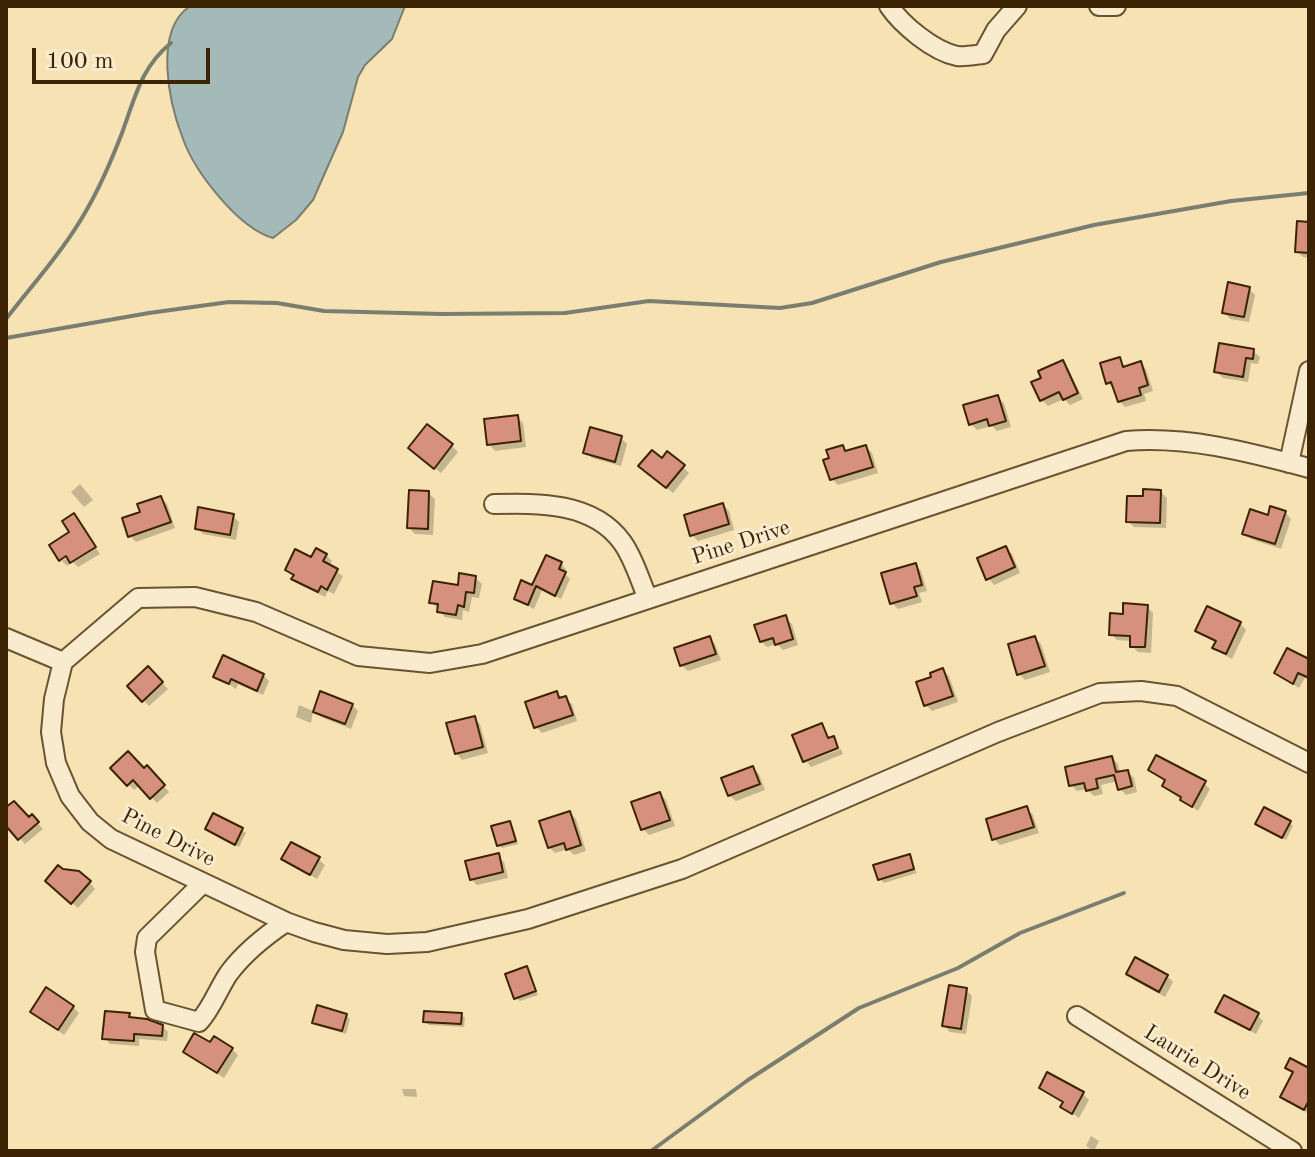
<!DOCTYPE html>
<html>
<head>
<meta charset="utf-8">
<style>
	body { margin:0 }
	#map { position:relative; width:1315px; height:1157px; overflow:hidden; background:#f6e2b3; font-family:"Old Standard TT",serif }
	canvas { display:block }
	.frame { position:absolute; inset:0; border:8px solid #3c2304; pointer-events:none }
	.scale { position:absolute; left:32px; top:48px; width:178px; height:36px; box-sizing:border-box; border:4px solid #3c2304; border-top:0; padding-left:10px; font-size:24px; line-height:28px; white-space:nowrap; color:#3c2304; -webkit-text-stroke:6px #f9ecce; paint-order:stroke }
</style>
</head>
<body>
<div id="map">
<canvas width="1315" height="1157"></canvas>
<div class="frame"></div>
<div class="scale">100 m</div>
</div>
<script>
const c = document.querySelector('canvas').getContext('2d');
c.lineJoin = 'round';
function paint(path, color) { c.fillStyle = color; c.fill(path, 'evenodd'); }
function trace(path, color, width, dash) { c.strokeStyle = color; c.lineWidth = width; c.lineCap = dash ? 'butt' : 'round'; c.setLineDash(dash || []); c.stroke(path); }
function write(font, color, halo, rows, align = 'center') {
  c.font = font + ' "Old Standard TT",serif'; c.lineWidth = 6; c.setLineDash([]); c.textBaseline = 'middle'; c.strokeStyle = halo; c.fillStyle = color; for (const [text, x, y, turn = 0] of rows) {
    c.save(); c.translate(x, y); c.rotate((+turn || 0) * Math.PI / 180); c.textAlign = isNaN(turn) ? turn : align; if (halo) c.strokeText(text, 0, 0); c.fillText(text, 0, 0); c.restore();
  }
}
const water = new Path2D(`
	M190,6H405L392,39L365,65L358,77L343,132L313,200L296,220L273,238C238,228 195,172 183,139C169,103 153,31 190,6Z`);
paint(water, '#a3bab8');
trace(water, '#7a7e70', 2);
paint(new Path2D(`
	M1309,224V258L1303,257L1297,251Z
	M1249,289L1255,295L1249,322L1230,319L1224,312Z
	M1253,351L1260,357L1258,364L1251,363L1248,382L1223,378L1217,372Z
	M1119,359L1126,368L1140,363L1146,369L1153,391L1144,394L1146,401L1125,407L1119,401L1114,389L1108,383Z
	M1062,362L1068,368L1083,399L1070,405L1064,399L1048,406L1042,400Z
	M997,397L1004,403L1011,427L997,431L992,426L977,430L971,424Z
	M517,417L523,423L526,447L495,451L489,444Z
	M621,438L627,444L621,466L592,458L586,452Z
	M452,446L458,452L441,473L417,454Z
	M843,447L848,452L866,447L872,453L878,473L838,485L832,479Z
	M683,467L689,473L673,493L647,472Z
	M80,484L93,500L84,507L71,492Z
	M1161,492L1167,498L1166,528L1134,527L1128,521L1145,498Z
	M428,493L435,499L433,535L415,534L409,528Z
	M161,498L167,504L175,528L136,542L130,536Z
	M723,505L729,511L734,530L698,541L692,535Z
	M1285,512L1291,519L1281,549L1251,539L1244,533L1269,517Z
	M74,516L100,554L78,567L73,562L67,566L62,561L76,553L72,533Z
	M233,516L239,522L236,540L203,534L197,528Z
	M1006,548L1012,554L1020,573L994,585L988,578Z
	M326,555L332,561L329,567L343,576L334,594L328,591L325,597L300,585L287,570Z
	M561,564L566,569L564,573L570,579L561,599L542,590L534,609L516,599Z
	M915,565L921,571L927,591L919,593L922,602L898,609L892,603Z
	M475,578L482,584L479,598L472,597L469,612L463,610L462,620L445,617L432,602Z
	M1147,607L1153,613L1151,653L1138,652L1132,646V641L1117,640L1111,634L1125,616Z
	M785,618L792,624L798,645L783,650L777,644L767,647L761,641Z
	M1240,623L1246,630L1232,659L1221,653L1215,647L1217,643L1197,631Z
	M709,638L715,644L721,660L688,671L681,665Z
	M1035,638L1041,644L1050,672L1025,680L1019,674Z
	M1309,661V680L1305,678L1299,688L1276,673Z
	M148,668L168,689L149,706L129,686Z
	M943,670L949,676L958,702L932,711L926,705L934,678Z
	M263,675L269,681L263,695L238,684L236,689L215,676Z
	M556,693L572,704L577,721L542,733L536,727Z
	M299,705L313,711L311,723L296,717Z
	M352,705L358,711L351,729L321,717L315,711Z
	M474,718L480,724L488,753L462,760L456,753Z
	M841,749L843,754L811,767L807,762Z
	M1112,758L1118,764L1120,774L1128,772L1134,778L1137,792L1126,795L1120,789L1118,781L1101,785L1103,794L1094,796L1087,789L1077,791L1071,785Z
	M113,768L144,771L147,768L169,792L157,803L140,785L134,790Z
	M753,768L759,774L765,790L736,801L729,795Z
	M1150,770L1204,783L1210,789L1198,811L1170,792L1164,786L1167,782Z
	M660,794L666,800L675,826L649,835L643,829Z
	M1027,809L1033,815L1039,833L1000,845L994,839Z
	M6,810L29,820L32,817L43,829L25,844L6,823Z
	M570,813L576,819L586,851L574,855L568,849L555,853L549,847Z
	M509,823L513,827L518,844L502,848L499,845Z
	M1290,823L1293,826L1286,840L1261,827Z
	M207,829L242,830L246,833L239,847Z
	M498,856L504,862L508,878L477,885L471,879Z
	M909,856L917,873L884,883L880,879Z
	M284,859H318L325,865L317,879Z
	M90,883L95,889L78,908L54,887Z
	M526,969L538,995L520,1001L516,998Z
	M1128,974L1167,976L1173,982L1165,997L1134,980Z
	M966,990L972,996L966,1034L950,1032L944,1026Z
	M73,1007L79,1013L64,1035L32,1011Z
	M1218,1011L1257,1015L1263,1021L1256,1034L1224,1017Z
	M129,1015L133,1020L162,1026L168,1032L167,1041L139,1039V1046L110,1044L105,1038Z
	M461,1015L465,1018L464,1027L429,1025L425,1022Z
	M346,1016L350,1019L346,1034L318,1026L314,1022Z
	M211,1044L232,1049L238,1055L224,1078L185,1052Z
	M1287,1068L1309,1070V1114L1282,1097L1294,1074Z
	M1041,1088L1083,1094L1089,1100L1079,1118L1063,1107L1065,1104Z
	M402,1089H416L417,1097L404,1096Z
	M1091,1136L1099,1141L1094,1151L1086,1146Z`), '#0003');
trace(new Path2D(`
	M6,319C33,284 64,250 86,211C100,187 112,159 122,133C135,98 141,67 171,43
	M6,338L149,313L229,302L277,303L324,311L442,314L565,313L649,301L780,308L812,303L941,262L1094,225L1231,201L1309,193
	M651,1151L748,1080L859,1008L958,968L1020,933L1124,893`), '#7a7e70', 4);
const building = new Path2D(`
	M1297,221L1309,222V253L1295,252Z
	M1228,282L1250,287L1244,317L1222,313Z
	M1219,343L1254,349L1253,359L1246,358L1243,377L1214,372Z
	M1120,357L1123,367L1141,361L1148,385L1139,388L1141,395L1118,402L1111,382L1106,384L1100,363Z
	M1063,360L1078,393L1063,400L1059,392L1040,401L1031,382L1041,378L1038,371Z
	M998,395L1006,421L989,426L987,419L969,425L963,405Z
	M518,415L521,441L487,445L484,419Z
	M427,424L453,444L434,469L408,448Z
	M590,427L622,436L615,462L583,453Z
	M843,445L845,451L866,445L873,467L830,480L823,460L829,458L826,450Z
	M652,450L662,458L667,451L685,465L666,488L638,466Z
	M1143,489L1161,490L1160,523L1126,522L1127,496H1143Z
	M409,490L429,491L428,529L407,528Z
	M161,496L171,522L128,537L122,518L140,512L137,504Z
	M723,503L729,524L690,536L684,515Z
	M1270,506L1286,511L1275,544L1242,534L1250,509L1268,515Z
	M198,507L234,514L230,535L195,529Z
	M74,513L96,547L70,563L66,556L59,561L49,545L69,532L62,521Z
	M1006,546L1015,567L986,580L977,558Z
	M316,548L327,554L323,561L338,569L327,590L321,586L318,592L291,579L294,575L285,570L295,549L311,557Z
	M546,555L562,562L559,569L566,572L555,596L536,586L528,605L514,599L521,580L532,585Z
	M916,563L922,585L914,587L917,596L890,604L881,573Z
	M459,573L476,576L474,593L466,592L464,607L458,605L456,615L437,612L438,604L429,603L433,581L458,585Z
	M1123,603L1148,605L1145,647H1130V636L1109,635L1110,613L1123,614Z
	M1207,606L1241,622L1226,654L1212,648L1216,641L1195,631Z
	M786,615L793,639L775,645L773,638L760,642L754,625Z
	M710,636L716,654L680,666L674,648Z
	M1035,636L1045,666L1017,675L1008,644Z
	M1287,648L1309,659V678L1298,673L1293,684L1274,673Z
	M223,655L264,674L257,691L231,679L229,684L213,677Z
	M148,666L163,682L142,702L127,686Z
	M943,668L953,696L924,706L916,682L931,677L930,673Z
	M320,691L353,704L345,724L313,712Z
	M557,691L559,698L566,696L573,715L534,728L525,702Z
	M475,716L483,747L455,754L446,723Z
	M822,723L828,738L834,736L838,748L803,762L792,735Z
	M128,751L144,768L147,765L165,785L150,799L133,780L127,786L110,768Z
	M1156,755L1206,781L1192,807L1180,800L1181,797L1162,786L1165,780L1148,770Z
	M1112,756L1116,772L1128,770L1132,786L1118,790L1114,775L1096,779L1098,788L1086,791L1084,783L1069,786L1065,767Z
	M753,766L760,784L728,796L721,778Z
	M660,792L670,820L641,830L631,802Z
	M14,801L29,817L32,814L39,822L18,840L6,826V807Z
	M1027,806L1034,827L992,840L986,819Z
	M1264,807L1291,821L1282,838L1255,824Z
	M570,811L581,845L566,850L564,843L548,848L539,821Z
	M213,813L243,828L235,845L205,829Z
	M510,821L516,841L497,846L491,826Z
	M291,842L320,857L310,875L281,859Z
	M499,853L503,872L470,880L465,861Z
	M910,854L914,869L878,880L873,865Z
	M58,865L63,869L79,871L91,881L71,904L45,881Z
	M1135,957L1168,975L1159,992L1126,974Z
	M527,966L536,991L514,999L505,974Z
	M949,985L967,988L961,1029L942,1026Z
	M46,987L74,1006L58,1030L30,1012Z
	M1224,995L1259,1013L1250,1030L1215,1012Z
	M317,1005L347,1014L342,1031L312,1023Z
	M105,1011L130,1013L129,1017L147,1019L163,1025L162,1036L134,1034V1041L102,1039Z
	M424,1011L462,1013L461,1024L423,1022Z
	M194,1033L210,1042L214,1036L233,1048L217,1073L183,1052Z
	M1290,1058L1309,1068V1100L1304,1110L1280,1097L1293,1072L1285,1068Z
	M1047,1072L1084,1092L1072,1114L1060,1107L1063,1102L1039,1088Z`);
paint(building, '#d6917e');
trace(building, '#3c2304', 2);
const minor = new Path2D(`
	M889,6C902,25 933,51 957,56C964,57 975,55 983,54L996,30L1017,6
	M1099,6H1116
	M1289,463L1309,371
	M1309,468C1248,452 1189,436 1126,441L482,654L430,663L358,656L256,612L195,597L138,598L63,662L54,699L51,732L56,763L70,796L90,822L111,839L286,922L314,932L344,940L387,944L427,942L528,919L682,869L998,732L1100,693L1141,691L1177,696L1309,763
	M494,504C539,503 593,502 622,542C634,558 640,581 648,599
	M6,638L63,662
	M203,883L147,938L145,952L155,1010L199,1022C212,1008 218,989 229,973C244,953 265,936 286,922
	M1077,1016L1292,1151`);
trace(minor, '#6a5330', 22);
trace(minor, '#f9ecce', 18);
write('22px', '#3c2304', '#f9ecce', [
	["Pine Drive",741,543,-18],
	["Pine Drive",168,838,27],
	["Laurie Drive",1197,1063,32]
]);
</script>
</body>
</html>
